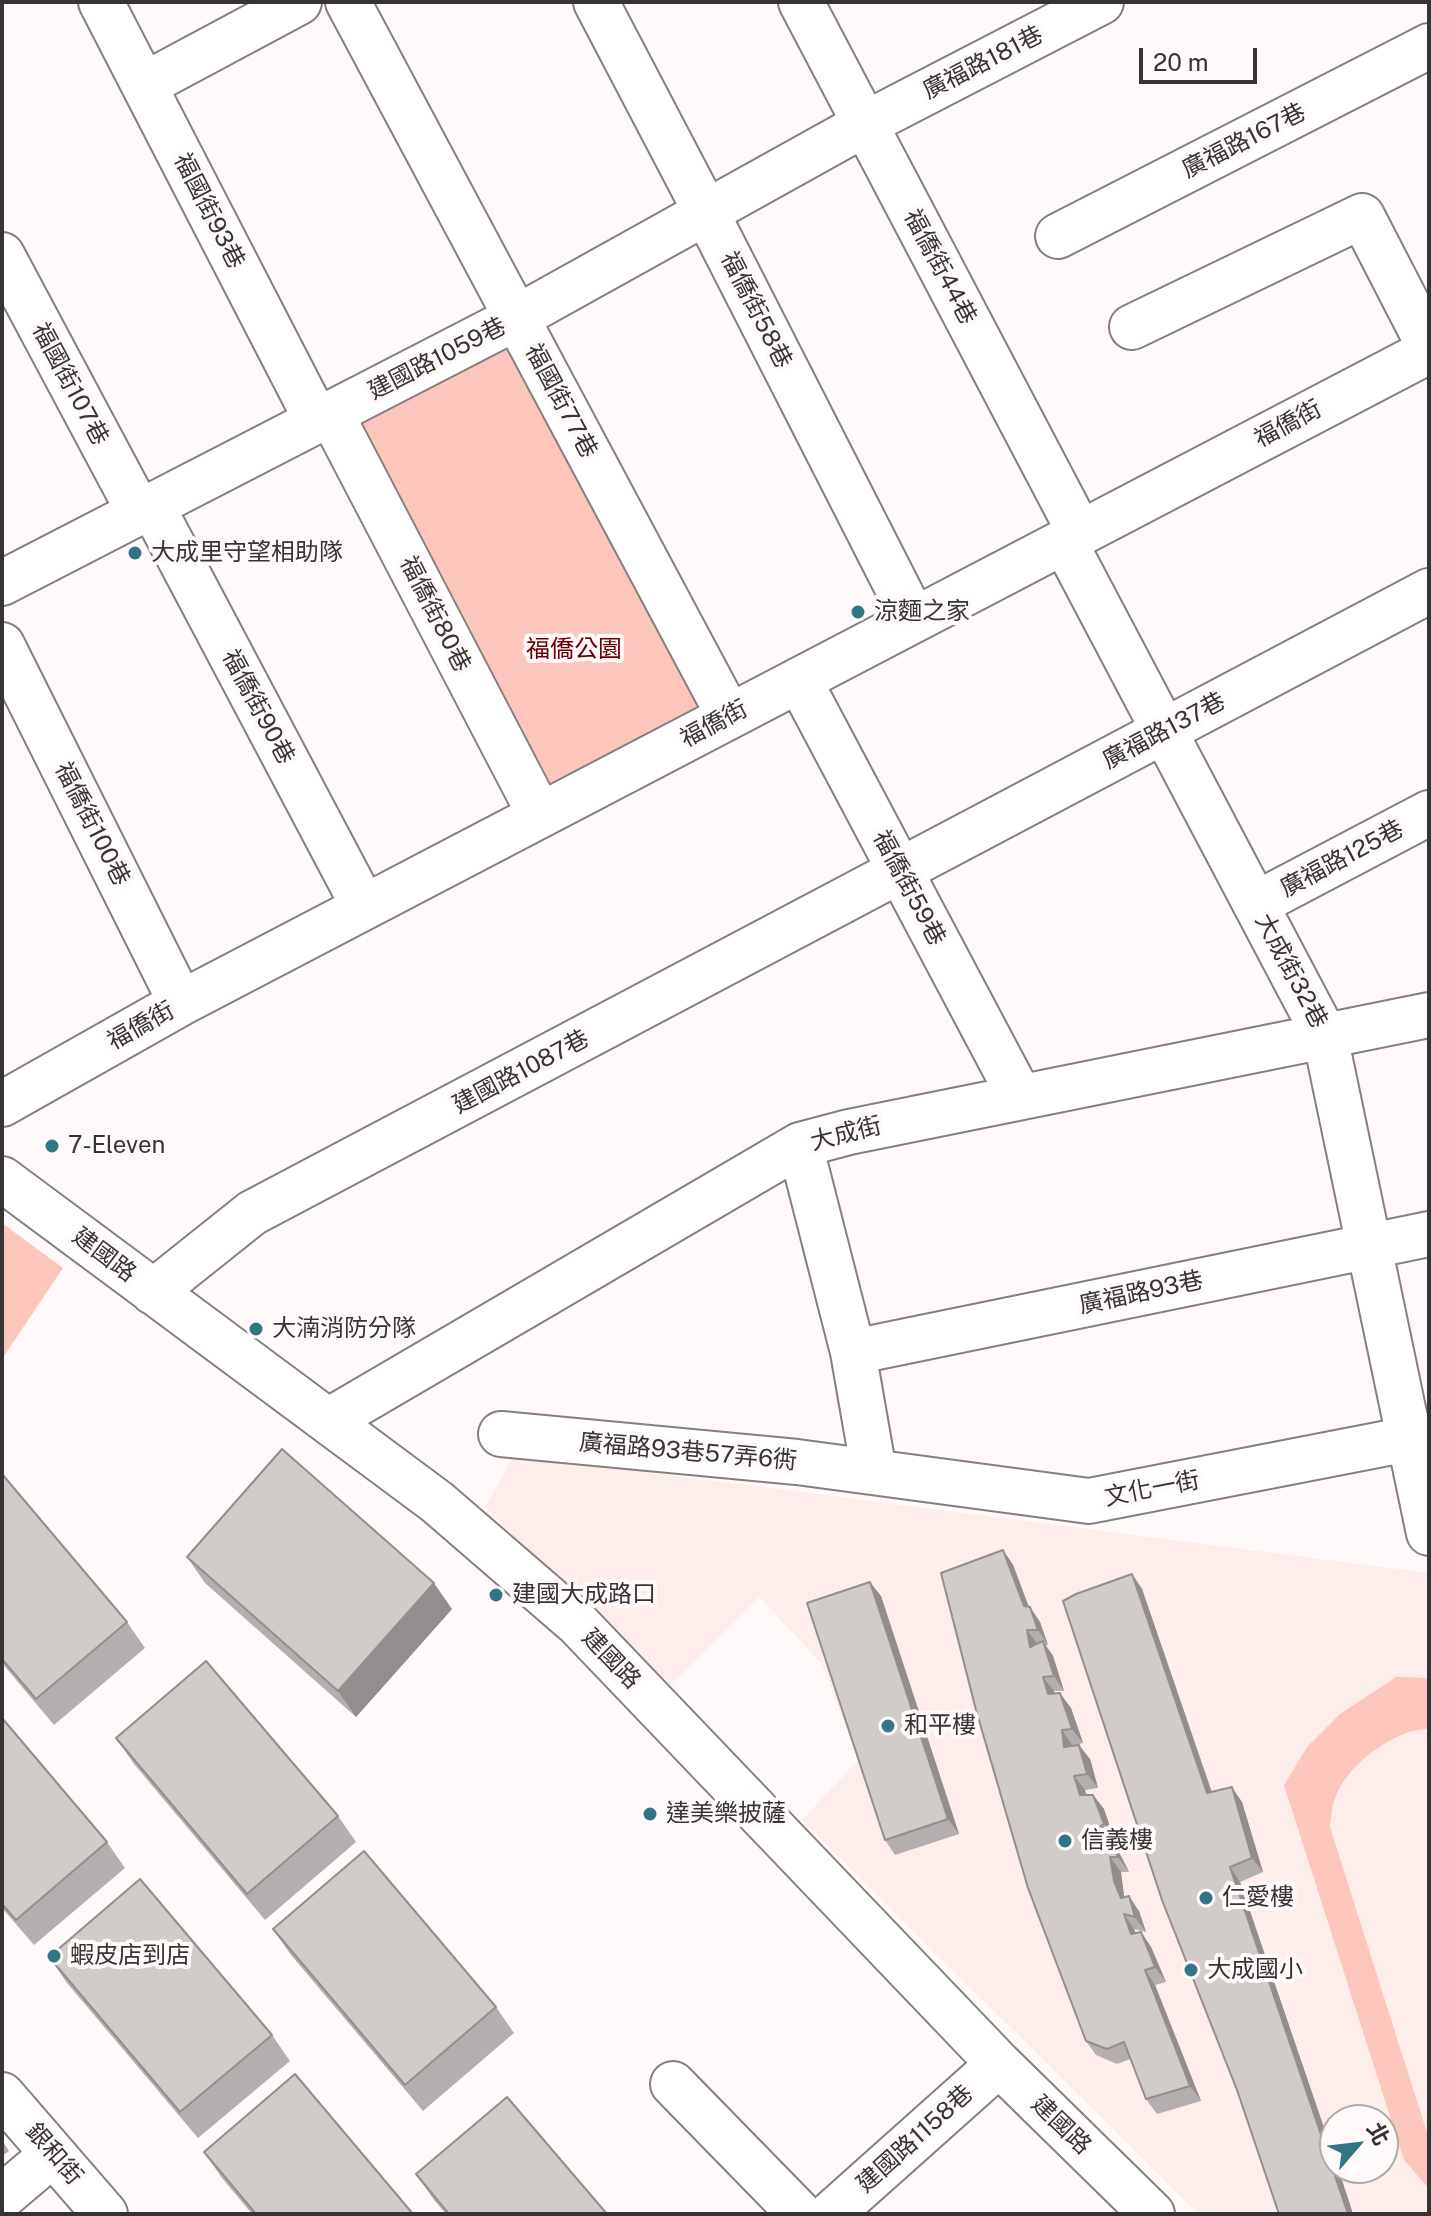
<!DOCTYPE html>
<html>
<head>
<meta charset="utf-8">
<style>
	body { margin:0 }
	#map { position:relative; width:1431px; height:2216px; overflow:hidden; background:#fffaf9; font-family:"Public Sans","Noto Sans TC",sans-serif }
	canvas { display:block }
	.frame { position:absolute; inset:0; border:4px solid #373534; pointer-events:none }
	.north { position:absolute; left:1319px; top:2104px; width:80px; height:80px; box-sizing:border-box; background:#fffaf9; border:2px solid #afabaa; border-radius:50%; rotate:62deg; font-size:22px; font-weight:700; line-height:32px; text-align:center; color:#373534 }
	.north::after { content:''; display:block; margin:auto; width:28px; height:36px; background:#317684; clip-path:polygon(50% 0,100% 100%,50% 72%,0 100%) }
	.scale { position:absolute; left:1139px; top:48px; width:118px; height:36px; box-sizing:border-box; border:4px solid #373534; border-top:0; padding-left:10px; font-size:24px; line-height:28px; white-space:nowrap; color:#373534; -webkit-text-stroke:6px #fffaf9; paint-order:stroke }
</style>
</head>
<body>
<div id="map">
<canvas width="1431" height="2216"></canvas>
<div class="frame"></div>
<div class="north">北</div>
<div class="scale">20 m</div>
</div>
<script>
const c = document.querySelector('canvas').getContext('2d');
c.lineJoin = 'round';
function paint(path, color) { c.fillStyle = color; c.fill(path, 'evenodd'); }
function trace(path, color, width, dash) { c.strokeStyle = color; c.lineWidth = width; c.lineCap = dash ? 'butt' : 'round'; c.setLineDash(dash || []); c.stroke(path); }
function write(font, color, halo, rows, align = 'center') {
  c.font = font + ' "Public Sans","Noto Sans TC",sans-serif'; c.lineWidth = 8; c.setLineDash([]); c.textBaseline = 'middle'; c.strokeStyle = halo; c.fillStyle = color; for (const [text, x, y, turn = 0] of rows) {
    c.save(); c.translate(x, y); c.rotate((+turn || 0) * Math.PI / 180); c.textAlign = isNaN(turn) ? turn : align; if (halo) c.strokeText(text, 0, 0); c.fillText(text, 0, 0); c.restore();
  }
}
paint(new Path2D(`
	M514,1455L1429,1573V2214H1198L802,1820L858,1760L822,1664L759,1597L666,1689L485,1507ZM1335,2120H1383V2168H1335Z`), '#fdeeec');
paint(new Path2D(`
	M510,333L715,712L544,801L346,416Z
	M2,1223L63,1268L2,1359Z
	M1396,1677L1429,1678V1729C1396,1728 1347,1765 1336,1796C1332,1805 1331,1817 1330,1827L1429,2139V2189L1404,2160L1284,1785L1308,1746L1340,1714Z`), '#fcc6bd');
const minor = new Path2D(`
	M101,2L317,421
	M348,2L729,716
	M596,2L706,212L914,620
	M801,2L1080,533
	M144,85L299,2
	M1058,236L1429,46
	M2,255L139,512
	M1132,327L1362,216L1429,346
	M331,414L540,815
	M152,506L364,907
	M1064,541L1325,1036L1429,1533
	M2,583L516,318L865,124L1101,2
	M2,645L181,1003
	M799,680L1020,1097
	M1256,904L1429,813
	M2,1104L181,1003L1429,351
	M800,1145L853,1352L874,1472
	M2,1179L437,1502L577,1623L999,2064L1152,2214
	M153,1292L252,1213L1429,591
	M853,1352L1429,1234
	M328,1421L800,1145L849,1132L1429,1015
	M501,1434L797,1462L1089,1501L1429,1435
	M673,2084L800,2214
	M2,2095L105,2214
	M2,2197L53,2154
	M831,2214L999,2064`);
trace(minor, '#85807f', 48);
trace(minor, '#fff', 44);
paint(new Path2D(`
	M2,1474L127,1622L145,1648L54,1725L2,1663Z
	M1003,1550L1013,1565L1029,1607L1040,1622L1048,1645H1045L1053,1656L1064,1691H1054V1694L1071,1708L1083,1743L1072,1746L1090,1759L1098,1788L1085,1790L1086,1795H1093L1104,1809L1114,1839L1110,1842L1111,1841L1121,1856L1129,1872H1121L1124,1896L1139,1911L1146,1932L1134,1929L1136,1933L1141,1932L1151,1947L1166,1982L1155,1985L1201,2101L1157,2114L1146,2099L1130,2059L1117,2064L1096,2055L1086,2041Z
	M187,1557L452,1609L356,1717L205,1583Z
	M1132,1574L1142,1589L1212,1792L1242,1802L1263,1872L1240,1882L1335,2160V2168H1338L1353,2214H1279L1237,2090Z
	M881,1596L959,1834L895,1855L885,1840Z
	M2,1718L107,1842L125,1868L34,1945L2,1908Z
	M116,1738L338,1816L356,1842L265,1920L134,1764Z
	M273,1929L496,2007L514,2033L423,2111L291,1955Z
	M49,1957L272,2035L290,2061L198,2138L67,1983Z
	M2,2140L9,2151L2,2156Z
	M204,2152L413,2214H252L222,2178Z
	M416,2174L607,2214H446L434,2200Z`), '#b4afae');
paint(new Path2D(`
	M1003,1550L1013,1565L1034,1621L1024,1606Z
	M1132,1574L1142,1589L1217,1808L1207,1793Z
	M870,1582L881,1596L959,1834L948,1819Z
	M434,1583L452,1609L356,1717L338,1691Z
	M1030,1607L1040,1622L1048,1645L1038,1630Z
	M1027,1630L1038,1645L1030,1647Z
	M1043,1641L1053,1656L1064,1691L1054,1676Z
	M1043,1677L1054,1691L1058,1709L1048,1694Z
	M1060,1693L1071,1708L1083,1743L1072,1729Z
	M1062,1730L1072,1745L1075,1762L1064,1747Z
	M1079,1745L1090,1759L1098,1788L1087,1774Z
	M1074,1776L1085,1790L1090,1810L1080,1795Z
	M1232,1787L1242,1802L1263,1872L1252,1858Z
	M1093,1795L1104,1809L1114,1839L1104,1824Z
	M1111,1841L1121,1856L1129,1872L1118,1857Z
	M1110,1857L1121,1872L1124,1896L1131,1912L1121,1898L1114,1881Z
	M1230,1867L1240,1882L1335,2160V2168H1338L1353,2214H1348Z
	M1129,1896L1139,1911L1146,1932L1135,1917Z
	M1124,1914L1134,1929L1141,1948L1131,1934Z
	M1141,1932L1151,1947L1166,1982L1155,1967Z
	M1145,1970L1155,1985L1201,2101L1190,2086Z`), '#928e8d');
const building = new Path2D(`
	M282,1449L434,1583L338,1691L187,1557Z
	M2,1474L127,1622L36,1699L2,1659Z
	M1003,1550L1024,1606L1030,1607L1038,1630H1027L1030,1647L1043,1641L1054,1676L1043,1677L1048,1694L1060,1693L1072,1729L1062,1730L1064,1747L1079,1745L1087,1774L1074,1776L1080,1795H1093L1104,1824L1097,1828L1104,1843L1111,1841L1118,1857H1110L1114,1881L1121,1898L1129,1896L1135,1917L1124,1914L1131,1934L1141,1932L1155,1967L1145,1970L1190,2086L1146,2099L1124,2042L1107,2049L1086,2041L1028,1888L976,1710L941,1573Z
	M1132,1574L1207,1793L1232,1787L1252,1858L1230,1867L1348,2214H1279L1237,2090L1162,1900L1063,1601L1076,1594Z
	M870,1582L948,1819L885,1840L807,1603Z
	M206,1661L338,1816L247,1894L116,1738Z
	M2,1718L107,1842L16,1920L2,1904Z
	M364,1851L496,2007L405,2085L273,1929Z
	M140,1879L272,2035L180,2112L49,1957Z
	M295,2074L413,2214H256L204,2152Z
	M507,2097L607,2214H449L416,2174Z`);
paint(building, '#d1cbca');
trace(building, '#928e8d', 2);
for (const [x, y, r, color] of [
	[135,553,8,"#317684"],
	[858,612,8,"#317684"],
	[52,1146,8,"#317684"],
	[256,1329,8,"#317684"],
	[496,1595,8,"#317684"],
	[888,1726,8,"#317684"],
	[650,1814,8,"#317684"],
	[1065,1841,8,"#317684"],
	[1206,1898,8,"#317684"],
	[54,1956,8,"#317684"],
	[1191,1970,8,"#317684"]
]) { const dot = new Path2D(); dot.arc(x, y, r, 0, 2 * Math.PI); c.fillStyle = color; c.fill(dot); trace(dot, '#fffaf9', 3); }
write('24px', '#373534', '#fffaf9', [
	["廣福路181巷",983,63,-27],
	["廣福路167巷",1244,141,-27],
	["福國街93巷",209,211,63],
	["福僑街44巷",940,267,62],
	["福僑街58巷",756,310,63],
	["建國路1059巷",437,359,-27],
	["福國街107巷",70,384,62],
	["福國街77巷",561,401,62],
	["福僑街",1288,424,-28],
	["福僑街80巷",435,614,63],
	["福僑街90巷",258,707,62],
	["福僑街",714,724,-28],
	["廣福路137巷",1164,731,-28],
	["福僑街100巷",92,824,63],
	["廣福路125巷",1342,859,-28],
	["福僑街59巷",909,888,62],
	["大成街32巷",1291,971,62],
	["福僑街",141,1026,-29],
	["建國路1087巷",521,1072,-28],
	["大成街",846,1134,-14],
	["建國路",104,1255,37],
	["廣福路93巷",1141,1293,-12],
	["廣福路93巷57弄6衖",688,1452,5],
	["文化一街",1152,1489,-11],
	["建國路",611,1659,46],
	["建國路",1061,2125,44],
	["建國路1158巷",915,2139,-42],
	["銀和街",54,2154,49]
]);
write('24px', '#373534', '#fffaf9', [
	["大成里守望相助隊",151,553],
	["涼麵之家",874,612],
	["7-Eleven",68,1146],
	["大湳消防分隊",272,1329],
	["建國大成路口",512,1595],
	["和平樓",904,1726],
	["達美樂披薩",666,1814],
	["信義樓",1081,1841],
	["仁愛樓",1222,1898],
	["蝦皮店到店",70,1956],
	["大成國小",1207,1970]
], 'left');
write('24px', '#670000', '#fffaf9', [
	["福僑公園",574,650]
]);
</script>
</body>
</html>
